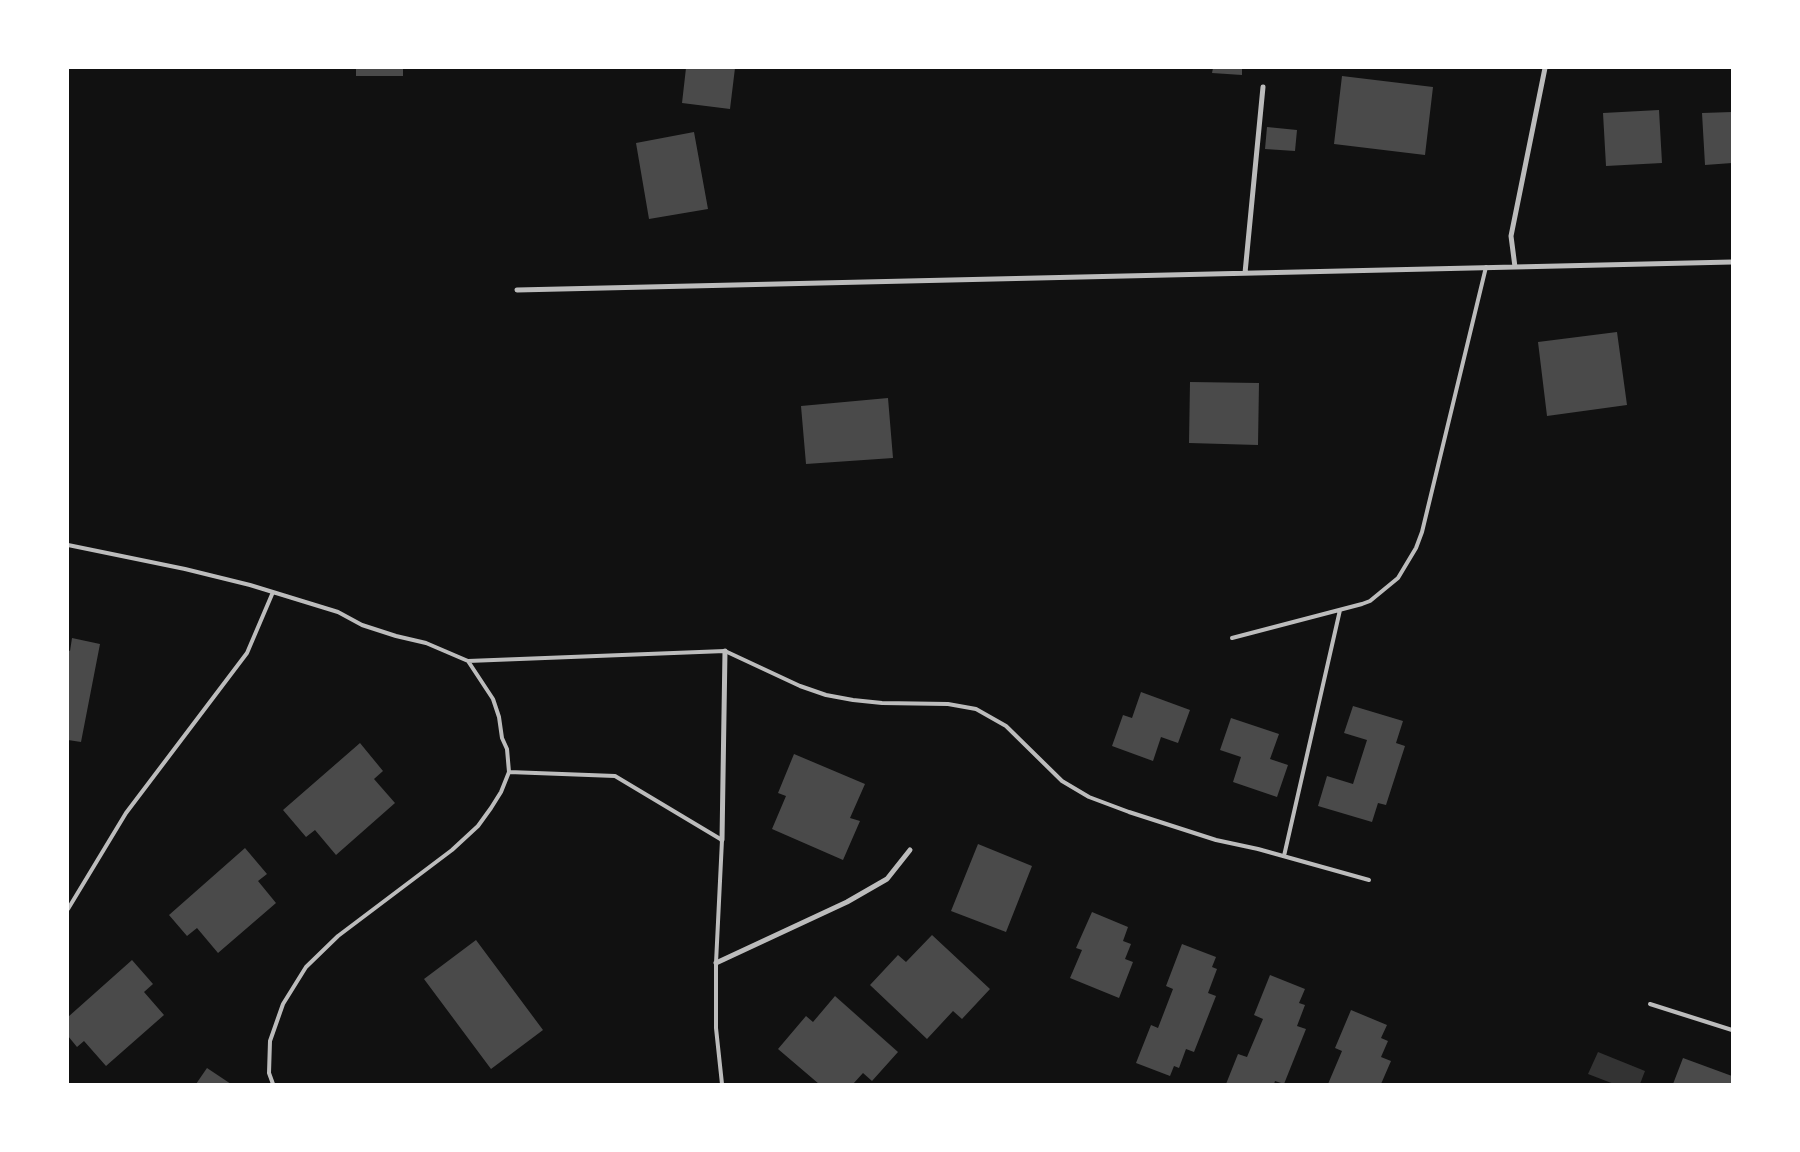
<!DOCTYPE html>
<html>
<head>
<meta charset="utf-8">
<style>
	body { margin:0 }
	#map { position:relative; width:1800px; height:1152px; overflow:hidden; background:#111; font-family:Barlow,sans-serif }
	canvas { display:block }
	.frame { position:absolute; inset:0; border:69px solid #fff; pointer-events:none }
</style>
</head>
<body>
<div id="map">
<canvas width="1800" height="1152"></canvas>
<div class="frame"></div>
</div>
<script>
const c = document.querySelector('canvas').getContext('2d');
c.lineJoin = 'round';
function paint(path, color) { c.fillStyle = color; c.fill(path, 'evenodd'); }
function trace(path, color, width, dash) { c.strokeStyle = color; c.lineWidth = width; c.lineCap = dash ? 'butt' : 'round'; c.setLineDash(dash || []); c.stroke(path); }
paint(new Path2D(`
	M1598,1052L1645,1071L1640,1084H1614L1588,1074Z`), '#333');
paint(new Path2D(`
	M356,68H403V76H356Z
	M686,68H735L730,109L682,103Z
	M1213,68H1242V75L1212,73Z
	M1342,76L1433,87L1425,155L1334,144Z
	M1659,110L1662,163L1606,166L1603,113Z
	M1732,112V163L1705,165L1702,113Z
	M1267,127L1297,130L1295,151L1265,149Z
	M694,132L708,209L649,219L636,143Z
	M1617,332L1627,405L1547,416L1538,342Z
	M1190,382L1259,383L1258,445L1189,443Z
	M888,398L893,458L806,464L801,406Z
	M72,638L100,644L81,742L68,740V650L70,651Z
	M1141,692L1190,710L1178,743L1161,737L1153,761L1112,746L1123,715L1132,718Z
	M1353,706L1403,721L1396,743L1405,746L1386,805L1378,803L1372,822L1318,806L1327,776L1353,784L1367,740L1344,733Z
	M1231,718L1279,734L1270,759L1288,765L1277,797L1233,782L1241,757L1220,750Z
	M360,743L383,771L374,779L395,803L336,855L315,830L306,837L283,810Z
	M794,754L865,784L850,818L860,821L843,860L772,829L786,796L778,793Z
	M978,844L1032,866L1006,932L951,911Z
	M245,848L267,874L258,881L276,903L218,953L197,928L187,936L169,915Z
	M1092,912L1128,927L1123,941L1131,944L1125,959L1133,962L1119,998L1070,978L1082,950L1076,948Z
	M932,935L990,989L962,1019L953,1011L927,1039L870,985L898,955L906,962Z
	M476,940L543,1030L491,1069L424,979Z
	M1182,944L1216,957L1212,967L1217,969L1208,993L1216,996L1194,1052L1186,1049L1179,1068L1174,1066L1170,1076L1136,1063L1151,1025L1158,1028L1173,989L1166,986Z
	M132,960L153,984L144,992L164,1015L106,1066L84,1041L77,1047L68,1036V1017Z
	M1270,975L1305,989L1299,1003L1305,1005L1297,1026L1306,1029L1284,1084L1275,1081L1274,1084H1226L1238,1054L1247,1057L1263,1019L1254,1015Z
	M835,996L898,1052L872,1081L863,1073L853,1084H819L778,1049L806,1016L813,1022Z
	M1351,1010L1387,1025L1381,1038L1388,1041L1381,1057L1391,1061L1381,1084H1328L1342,1051L1335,1048Z
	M1683,1058L1732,1076V1084H1673Z
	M207,1068L231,1084H196Z`), '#4a4a4a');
trace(new Path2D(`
	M68,545L185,569L250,585L338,612L362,625L396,636L426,643L468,661L725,651L800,686L826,695L853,700L882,703L948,704L976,709L1006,726L1062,781L1089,797L1129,812L1216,840L1258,849L1369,880
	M1232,638L1362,604L1370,601L1398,578L1416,548L1422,532L1486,267
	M509,772L615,776L722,840L716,963V1028L722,1084
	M1284,856L1340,610
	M68,909L126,813L247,653L273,592
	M1650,1004L1732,1030
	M273,1084L269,1073L270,1041L283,1004L306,967L338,936L452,850L478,826L491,808L501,792L509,772L507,749L502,738L499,717L493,699L468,661`), '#bcbcbc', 4);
trace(new Path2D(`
	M1515,267L1511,236L1545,68
	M1245,273L1263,87
	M517,290L1732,262
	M722,840L725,651
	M716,963L847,902L887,879L910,850`), '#bcbcbc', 5);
</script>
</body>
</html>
